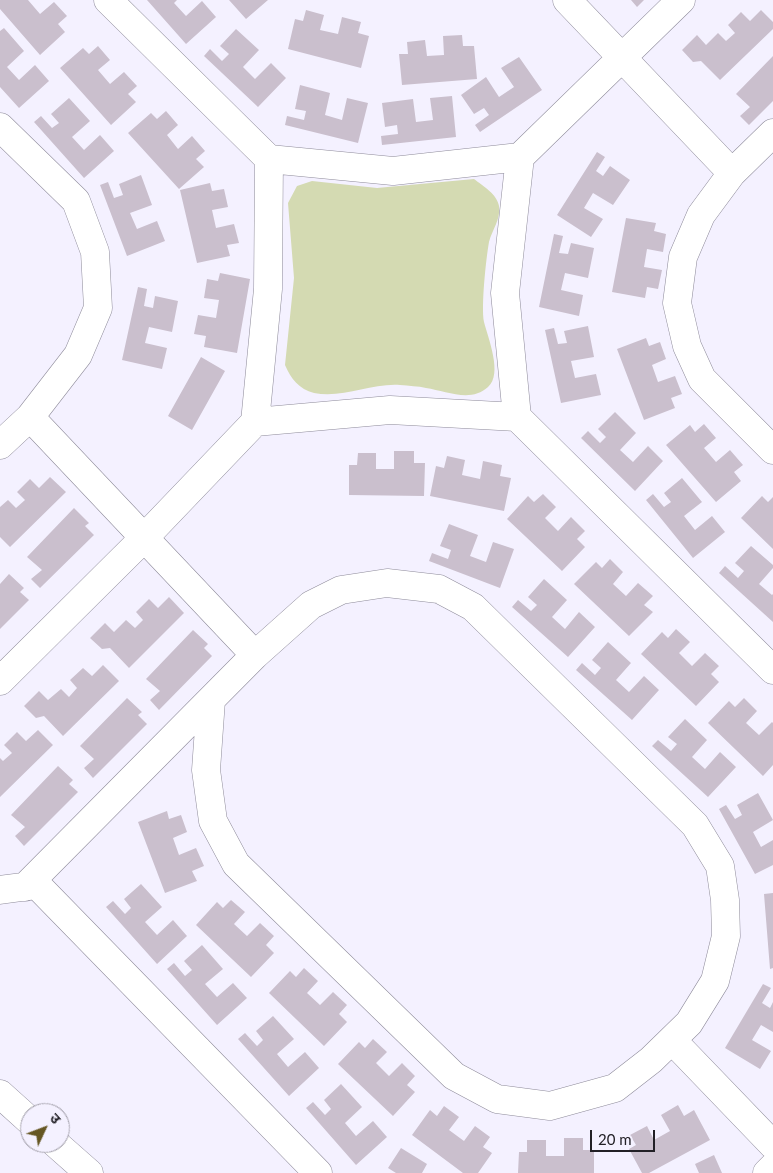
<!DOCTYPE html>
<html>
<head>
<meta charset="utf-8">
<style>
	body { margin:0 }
	#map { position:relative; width:773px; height:1173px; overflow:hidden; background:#f4f1ff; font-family:Lato,"Noto Sans Devanagari",sans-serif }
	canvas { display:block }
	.north { position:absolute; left:20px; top:1103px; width:50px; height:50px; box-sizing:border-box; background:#f4f1ff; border:1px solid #a09da8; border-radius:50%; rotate:47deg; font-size:14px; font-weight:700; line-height:20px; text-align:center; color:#222026 }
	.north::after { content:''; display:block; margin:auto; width:18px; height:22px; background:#655623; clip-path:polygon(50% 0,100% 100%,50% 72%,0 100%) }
	.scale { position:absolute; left:590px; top:1130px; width:65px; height:22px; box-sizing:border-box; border:2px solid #222026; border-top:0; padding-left:6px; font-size:15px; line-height:18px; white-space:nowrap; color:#222026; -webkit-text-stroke:4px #f4f1ff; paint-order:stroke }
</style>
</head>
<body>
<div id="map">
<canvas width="773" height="1173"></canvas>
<div class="north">उ</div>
<div class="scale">20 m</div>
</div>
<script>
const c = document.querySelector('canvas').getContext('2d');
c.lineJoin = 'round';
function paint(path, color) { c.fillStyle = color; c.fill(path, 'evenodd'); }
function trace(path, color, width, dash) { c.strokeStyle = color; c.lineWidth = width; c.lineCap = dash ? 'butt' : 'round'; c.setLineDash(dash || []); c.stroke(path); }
paint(new Path2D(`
	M474,179C483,186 497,194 499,206C501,219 492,230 489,242C486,259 481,306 484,322C488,338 503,374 488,387C471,403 446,391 426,388C418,386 409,386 400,385C371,383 342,399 314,393C299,389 291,379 285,365L294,278L288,203L297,186L312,181L377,188Z`), '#d4dab2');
paint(new Path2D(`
	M0,0H28L40,14L54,2L67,16L58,24L65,32L40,55L0,9Z
	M147,0H177L174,3L186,16L202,1L216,17L186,44Z
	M229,0H268L246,19Z
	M631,0H644L637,7Z
	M306,10L324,15L320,30L338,34L342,17L361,22L358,33L369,36L361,68L288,49L295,19L303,21Z
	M761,10L773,22V29L720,80L701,61L693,62L682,50L697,35L706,45L718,33L726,41L735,33L728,25L741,12L750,21Z
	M4,28L24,51L7,67L19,80L35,65L49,81L19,108L0,87V31Z
	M236,29L259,50L243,67L255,79L271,63L286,78L258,107L204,56L210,49L222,61L229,54L220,46Z
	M462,35L463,46H474L477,79L402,85L399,54H408L407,42L425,40L427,56L444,55L443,36Z
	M98,46L110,60L98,70L110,84L124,72L137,86L128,94L136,102L111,125L60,68L83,48L89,54Z
	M773,56V101L749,125L740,116L750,107L736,94Z
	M519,57L542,90L480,132L475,125L489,115L484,108L474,114L461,95L486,77L499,97L514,87L501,68Z
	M300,85L330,93L325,115L342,120L347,98L368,103L358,143L285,125L287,116L304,120L306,111L295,109Z
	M452,96L456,137L382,145L381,136L398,134L397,125L385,127L382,103L413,99L416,122L433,120L430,98Z
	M69,98L90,121L72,137L84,150L100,135L114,151L84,178L34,122L41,116L52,128L59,123L51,114Z
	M166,111L178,125L167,135L178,149L192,136L205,151L196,159L204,167L179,189L128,133L151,113L157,119Z
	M597,152L605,157L596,171L603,176L610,166L630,180L613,205L593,193L584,208L603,219L591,237L557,215Z
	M141,175L152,205L130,213L137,229L157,221L165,241L127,256L100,185L108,182L114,198L123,195L119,184Z
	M210,183L212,191L224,189L228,207L212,210L216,228L234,224L239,243L227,245L230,256L197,263L180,190Z
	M626,218L656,223L654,231L666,234L663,252L647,249L644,267L662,270L658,289L647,287L645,298L612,292Z
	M554,234L563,236L559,253L568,254L571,243L594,248L588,278L565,273L561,290L583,295L579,316L539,307Z
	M220,273L250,279L237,353L204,347L206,336L194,334L198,315L216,318L219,300L204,298L207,279L218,281Z
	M138,287L147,289L144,306L153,308L155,296L178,301L172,332L149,327L145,343L167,348L162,369L122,360Z
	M588,326L594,357L571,361L575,378L596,374L601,395L561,403L545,330L554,328L558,344L567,343L564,331Z
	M646,338L649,346L660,342L666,359L652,365L658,382L675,376L682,394L671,398L675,408L644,420L617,349Z
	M201,357L225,371L192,430L168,416Z
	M615,412L636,433L620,450L633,462L648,446L663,461L635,491L581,438L588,431L600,443L606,437L598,429Z
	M704,424L716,438L704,448L716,462L730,450L743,465L734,472L741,481L716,502L666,445L690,425L695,432Z
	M394,451H414V463H425L424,496L349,495V465H357L358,453H376V469H394Z
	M447,456L465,460L462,475L480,479L483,461L502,465L500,476L511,478L504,511L430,496L436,466L444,468Z
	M50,477L66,492L10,547L0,537V507L8,500L16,508L25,500L17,492L30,479L39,488Z
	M682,478L702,502L684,516L695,530L712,516L725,532L693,558L646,500L653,494L664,507L671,502L664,493Z
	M543,494L556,507L545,518L558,531L571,517L585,531L577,539L585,547L562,571L507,519L528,496L534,502Z
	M762,496L768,502L773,497V549L741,518Z
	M74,508L89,523L85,526L94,535L40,588L31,579L42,570L27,557Z
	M449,524L478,535L470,556L486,562L493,542L514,549L500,588L429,561L432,553L448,559L451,550L440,546Z
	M751,546L773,565V568L759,584L772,595L773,594V622L719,573L725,566L738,578L744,571L735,563Z
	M610,559L623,572L613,584L626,596L638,583L653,596L644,605L653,612L629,636L574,584L596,562L602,568Z
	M9,574L24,588L20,592L29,600L0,629V584Z
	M544,579L567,600L552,617L565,629L579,612L595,627L568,657L512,607L518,600L531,611L537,605L528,597Z
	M169,597L184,613L129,668L110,648L102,649L90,638L105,623L114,632L126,620L135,628L143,620L136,612L149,599L158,608Z
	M676,629L690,642L679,653L692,666L705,653L719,666L711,674L719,682L696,706L641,654L662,632L668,638Z
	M193,630L208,644L204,648L212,656L159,710L150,700L160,691L146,679Z
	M608,642L631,663L616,680L629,692L644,676L659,690L632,720L576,670L582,663L595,675L601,668L592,660Z
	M103,665L119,681L63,736L44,716L36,718L24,706L39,691L48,700L61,689L69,697L77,688L70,680L83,668L92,676Z
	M127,698L142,712L138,715L147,724L93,778L84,768L94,759L80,746Z
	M744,698L757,711L746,723L759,735L772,722L773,723V765L763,776L708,723L729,701L735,707Z
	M685,719L707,740L692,757L705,769L720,752L736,767L708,797L652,746L658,740L671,751L677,744L668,737Z
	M38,730L53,745L0,797V758L3,761L12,753L4,745L17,732L26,741Z
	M58,766L73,780L69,784L78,792L24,846L15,836L25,827L11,815Z
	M758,793L773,820L753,832L761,847L773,840V865L755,874L719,809L726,805L735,819L742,815L737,805Z
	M167,811L169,819L181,815L187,832L173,838L179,855L196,848L204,866L192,871L197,881L165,893L138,822Z
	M141,884L162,907L145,922L157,935L173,920L187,936L157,964L106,907L113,901L125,914L131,908L124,899Z
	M773,893V968L770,969L764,894Z
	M231,900L245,912L234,924L247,936L260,923L274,936L266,945L274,953L251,977L196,925L217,902L223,908Z
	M202,945L223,969L205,984L217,997L233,983L247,998L217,1025L167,969L174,963L185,976L192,970L184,961Z
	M304,968L318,981L307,993L320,1005L333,992L347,1005L339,1014L347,1022L324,1046L269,993L290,971L296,977Z
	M763,984L771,988L762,1003L770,1008L773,1002V1032L761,1025L752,1040L771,1051L760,1069L725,1048Z
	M273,1016L294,1039L277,1054L288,1067L305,1052L319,1068L289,1096L238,1039L245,1033L257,1046L263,1040L256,1031Z
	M373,1039L387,1052L376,1063L389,1076L402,1063L415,1076L407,1085L415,1092L393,1116L338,1064L359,1042L365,1048Z
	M341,1084L362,1107L345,1123L356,1136L373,1121L387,1137L356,1165L306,1108L313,1102L325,1115L331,1109L324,1100Z
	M678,1105L684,1116L694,1110L710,1140L649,1173H642L629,1149L636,1145L630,1135L647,1126L654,1140L670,1131L661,1115Z
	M444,1106L459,1117L449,1130L464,1141L475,1126L490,1137L483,1147L492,1153L478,1173H463L412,1135L430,1110L437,1116Z
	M564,1138H583V1150H594V1173H518L519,1152H527V1140H546V1156H564Z
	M401,1148L427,1164L422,1173H396L388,1168Z
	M714,1155L722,1173H699L695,1164Z`), '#cabfcd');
const minor = new Path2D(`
	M108,0L269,159L393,171L520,157L681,0
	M567,0L732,173
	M0,127L76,201L95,252L98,308L78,355L30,417L0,445
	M773,133L732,173L701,215L683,257L677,303L687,346L702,379L773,450
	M520,157L505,293L517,417L773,670
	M30,417L255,655
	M255,422L390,410L517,417
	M0,681L144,538L255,422L268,289L269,159
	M25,887L255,655L311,605L341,590L387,583L439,589L473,607L695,825L720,866L725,900L726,936L715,981L689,1023L651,1060L615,1088L550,1106L497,1099L454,1076L236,864L213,821L206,770L211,700
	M0,890L37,885L318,1173
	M672,1040L773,1145
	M0,1094L30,1121
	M55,1143L89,1173
	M767,1173L773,1167`);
trace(minor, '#8e8b9a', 29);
trace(minor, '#fff', 28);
</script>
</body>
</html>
